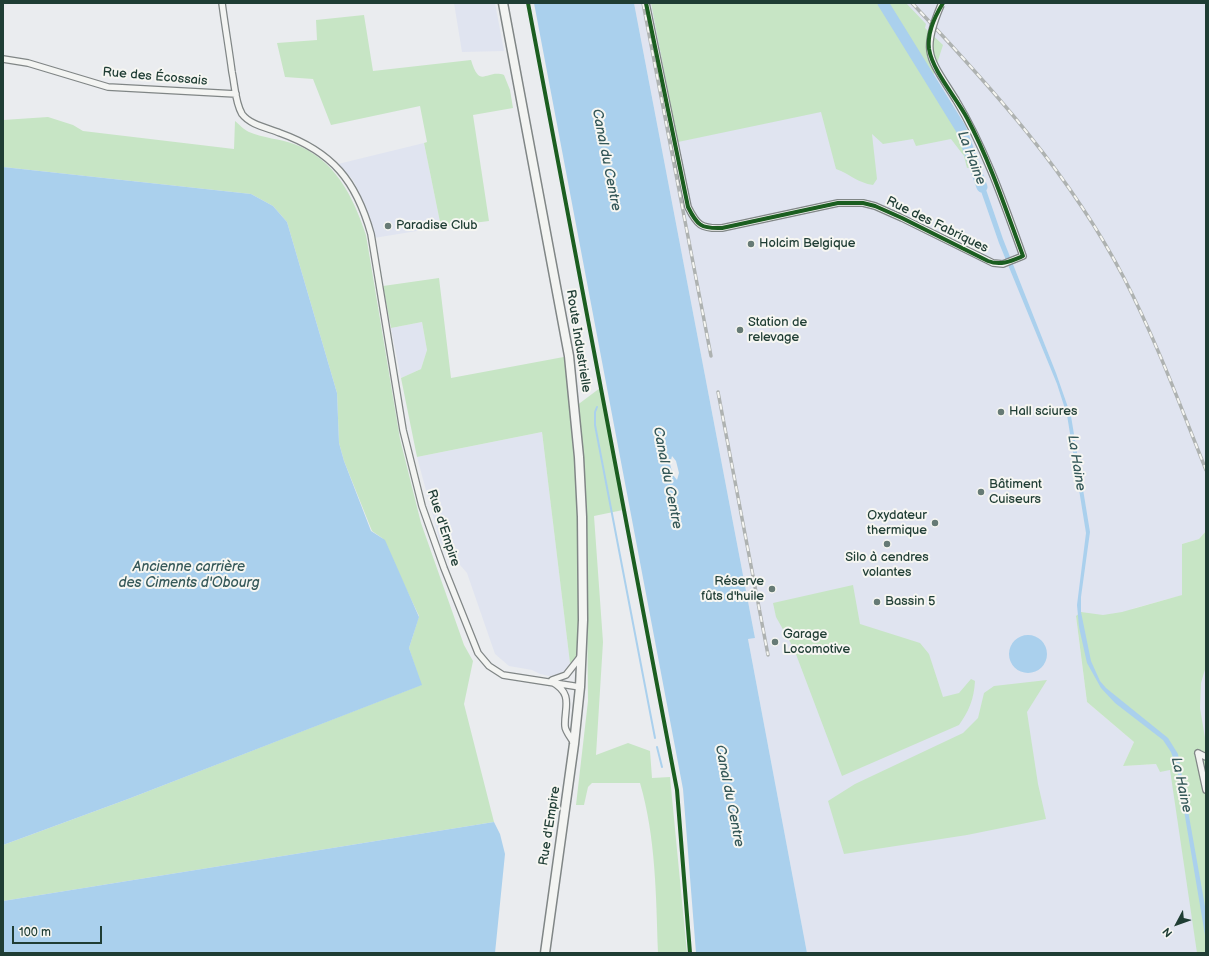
<!DOCTYPE html>
<html>
<head>
<meta charset="utf-8">
<style>
	body { margin:0 }
	#map { position:relative; width:1209px; height:956px; overflow:hidden; background:#eaecef; font-family:"Balsamiq Sans",sans-serif }
	canvas { display:block }
	.frame { position:absolute; inset:0; border:4px solid #1f3d34; pointer-events:none }
	.north { position:absolute; left:1157px; top:904px; width:40px; height:40px; -webkit-text-stroke:3px #f6f6f2; paint-order:stroke; rotate:229deg; font-size:11px; font-weight:700; line-height:16px; text-align:center; color:#1f3d34 }
	.north::after { content:''; display:block; margin:auto; width:14px; height:18px; background:#1f3d34; clip-path:polygon(50% 0,100% 100%,50% 72%,0 100%) }
	.scale { position:absolute; left:12px; top:926px; width:90px; height:18px; box-sizing:border-box; border:2px solid #1f3d34; border-top:0; padding-left:5px; font-size:12px; line-height:14px; white-space:nowrap; color:#1f3d34; -webkit-text-stroke:3px #f6f6f2; paint-order:stroke }
</style>
</head>
<body>
<div id="map">
<canvas width="1209" height="956"></canvas>
<div class="frame"></div>
<div class="north">N</div>
<div class="scale">100 m</div>
</div>
<script>
const c = document.querySelector('canvas').getContext('2d');
c.lineJoin = 'round';
function paint(path, color) { c.fillStyle = color; c.fill(path, 'evenodd'); }
function trace(path, color, width, dash) { c.strokeStyle = color; c.lineWidth = width; c.lineCap = dash ? 'butt' : 'round'; c.setLineDash(dash || []); c.stroke(path); }
function write(font, color, halo, rows, align = 'center') {
  c.font = font + ' "Balsamiq Sans",sans-serif'; c.lineWidth = 4; c.setLineDash([]); c.textBaseline = 'middle'; c.strokeStyle = halo; c.fillStyle = color; for (const [text, x, y, turn = 0] of rows) {
    c.save(); c.translate(x, y); c.rotate((+turn || 0) * Math.PI / 180); c.textAlign = isNaN(turn) ? turn : align; if (halo) c.strokeText(text, 0, 0); c.fillText(text, 0, 0); c.restore();
  }
}
paint(new Path2D(`
	M454,3H495L504,51L462,52Z
	M634,3H1206V531L1199,539L1182,544L1183,595L1131,609L1206,596V953H807L748,639L755,638ZM1076,616L1156,764L1123,766L1134,742L1087,702Z
	M424,143L441,227L374,238L363,201L353,180L338,164Z
	M422,322L427,350L421,369L401,378L391,328Z
	M542,432L570,663L564,671L558,675L549,676L540,674L532,670L509,666L495,654L467,573L440,542L417,457Z`), '#e0e4f0');
paint(new Path2D(`
	M651,3H906L926,24L925,28L943,45L933,76L963,123L978,165L967,168L964,156L951,139L916,146L913,139L883,144L872,134L877,179L873,185C858,183 850,174 836,169L821,112L678,142Z
	M364,15L373,71L471,60C480,90 486,69 504,75L510,90L513,108L473,115L489,221L441,227L424,143L427,142L420,106L331,125L313,79L285,77L277,43L317,40L316,20Z
	M48,117L73,125L83,131L234,149L235,121C239,124 244,130 249,132C263,138 280,139 294,144C335,159 353,196 366,235L400,439L421,523L464,645L473,661L464,704L494,822L3,901V845L128,799L421,685L409,648L419,616L382,538L372,531L344,461L339,443L337,393L287,222L273,206L251,194L3,167V120Z
	M439,278L451,378L569,356L576,406L600,388L623,510L594,516L603,642L596,755L628,743L650,751L652,778L670,777L687,953H658C656,896 656,838 640,783H592L588,787L584,805H576L588,701L586,517L581,656L570,663L542,432L417,457L401,378L421,369L427,350L422,322L391,328L383,286Z
	M1206,531V666L1201,683L1200,708L1206,744V953H1197L1170,770L1160,772L1156,764L1123,766L1134,742L1087,702L1076,616L1081,612L1103,615L1122,612L1182,595V544L1199,539Z
	M853,585L860,624L920,643L929,654L943,697L959,693L971,679L975,681C974,699 969,711 959,725L842,776L794,649L776,617L773,603Z
	M1047,680L1027,712L1038,784L1046,819L967,835L844,854L828,801L855,784L963,733L978,718L984,693L994,686Z`), '#c7e5c5');
paint(new Path2D(`
	M534,3H634L755,638L748,639L807,953H696L683,789Z
	M3,167L251,194L273,206L287,222L337,393L339,443L344,461L371,531L385,540L419,617L409,648L422,685L128,799L3,845Z
	M980,172L1003,239L1056,373L1071,416L1090,532L1081,597V612L1091,661L1100,681L1106,688L1168,738L1178,754L1206,912V941L1177,769L1171,752L1163,740L1115,703L1101,688L1087,663L1079,627L1077,605L1086,533L1067,415L1057,384L999,243L975,174Z
	M1009 654a19 19 0 1 1 38 0a19 19 0 1 1-38 0Z
	M494,822L500,834L505,854L495,953H3V901Z`), '#aad0ed');
paint(new Path2D(`
	M672,456L676,461L679,473L677,480L673,475L670,464Z`), '#eaecef');
trace(new Path2D(`
	M597,407L595,412V425L655,738
	M657,747L662,767`), '#aad0ed', 2);
trace(new Path2D(`
	M883,3L961,129L982,187`), '#aad0ed', 11);
const street = new Path2D(`
	M222,3C225,26 229,49 232,72C235,86 235,102 242,114C250,125 268,128 280,133C333,152 356,181 371,234L403,430L422,506L444,568L478,653L489,666L503,675L580,687
	M646,3L688,207C697,225 701,229 722,228L838,203H863L875,206L902,218L993,263L1003,264L1023,256C1004,203 985,148 956,100
	M3,59L28,63L108,87L236,94
	M552,680L566,675L581,656
	M552,682C574,694 564,708 565,726C565,731 571,738 574,743
	M1198,753L1206,790
	M1198,753L1206,757`);
const secondary = new Path2D(`
	M503,3L569,356L579,457L582,517L583,620L580,687L574,744L545,953`);
trace(street, '#808686', 8);
trace(secondary, '#808686', 11);
trace(street, '#f3f4f2', 5.5);
trace(secondary, '#f3f4f2', 8);
const rail = new Path2D(`
	M643,3L711,356
	M912,3C992,88 1070,174 1124,278C1156,340 1180,405 1206,470
	M718,392L768,655`);
trace(rail, '#aeb2b1', 3.5);
trace(rail, '#f6f6f2', 2, [6]);
const streetBridge = new Path2D(`
	M941,5C920,54 930,58 956,100`);
trace(streetBridge, '#808686', 8, []);
trace(streetBridge, '#f3f4f2', 5.5);
trace(new Path2D(`
	M528,3L677,790L690,953
	M646,3L688,207C697,225 701,229 722,228L838,203H863L875,206L902,218L988,261C1001,266 1011,261 1023,256C1006,210 990,161 967,118C956,97 933,72 929,49C927,34 935,16 943,3`), '#1b5e20', 4);
for (const [x, y, r, color] of [
	[388,226,4,"#667a75"],
	[751,244,4,"#667a75"],
	[740,330,4,"#667a75"],
	[1001,412,4,"#667a75"],
	[981,492,4,"#667a75"],
	[935,523,4,"#667a75"],
	[887,544,4,"#667a75"],
	[772,589,4,"#667a75"],
	[877,602,4,"#667a75"],
	[775,642,4,"#667a75"]
]) { const dot = new Path2D(); dot.arc(x, y, r, 0, 2 * Math.PI); c.fillStyle = color; c.fill(dot); trace(dot, '#f6f6f2', 1.5); }
write('13px', '#1f3d34', '#f6f6f2', [
	["Rue des Écossais",155,77,5],
	["Rue des Fabriques",937,225,26],
	["Route Industrielle",578,341,81],
	["Rue d'Empire",443,528,72],
	["Rue d'Empire",550,826,-81]
]);
write('13px', '#1f3d34', '#f6f6f2', [
	["Paradise Club",396,226],
	["Holcim Belgique",759,244],
	["Station de",748,323],
	["relevage",748,338],
	["Hall sciures",1009,412],
	["Bâtiment",989,485],
	["Cuiseurs",989,500],
	["Oxydateur",927,516,"right"],
	["thermique",927,531,"right"],
	["Silo à cendres",887,558,"center"],
	["volantes",887,573,"center"],
	["Réserve",764,582,"right"],
	["fûts d'huile",764,597,"right"],
	["Bassin 5",885,602],
	["Garage",783,635],
	["Locomotive",783,650]
], 'left');
write('italic 14px', '#355859', '#f6f6f2', [
	["La Haine",971,158,69],
	["Canal du Centre",606,160,79],
	["La Haine",1076,463,81],
	["Canal du Centre",667,478,79],
	["Ancienne carrière",189,567],
	["des Ciments d'Obourg",189,583],
	["La Haine",1181,785,78],
	["Canal du Centre",729,796,79]
]);
</script>
</body>
</html>
